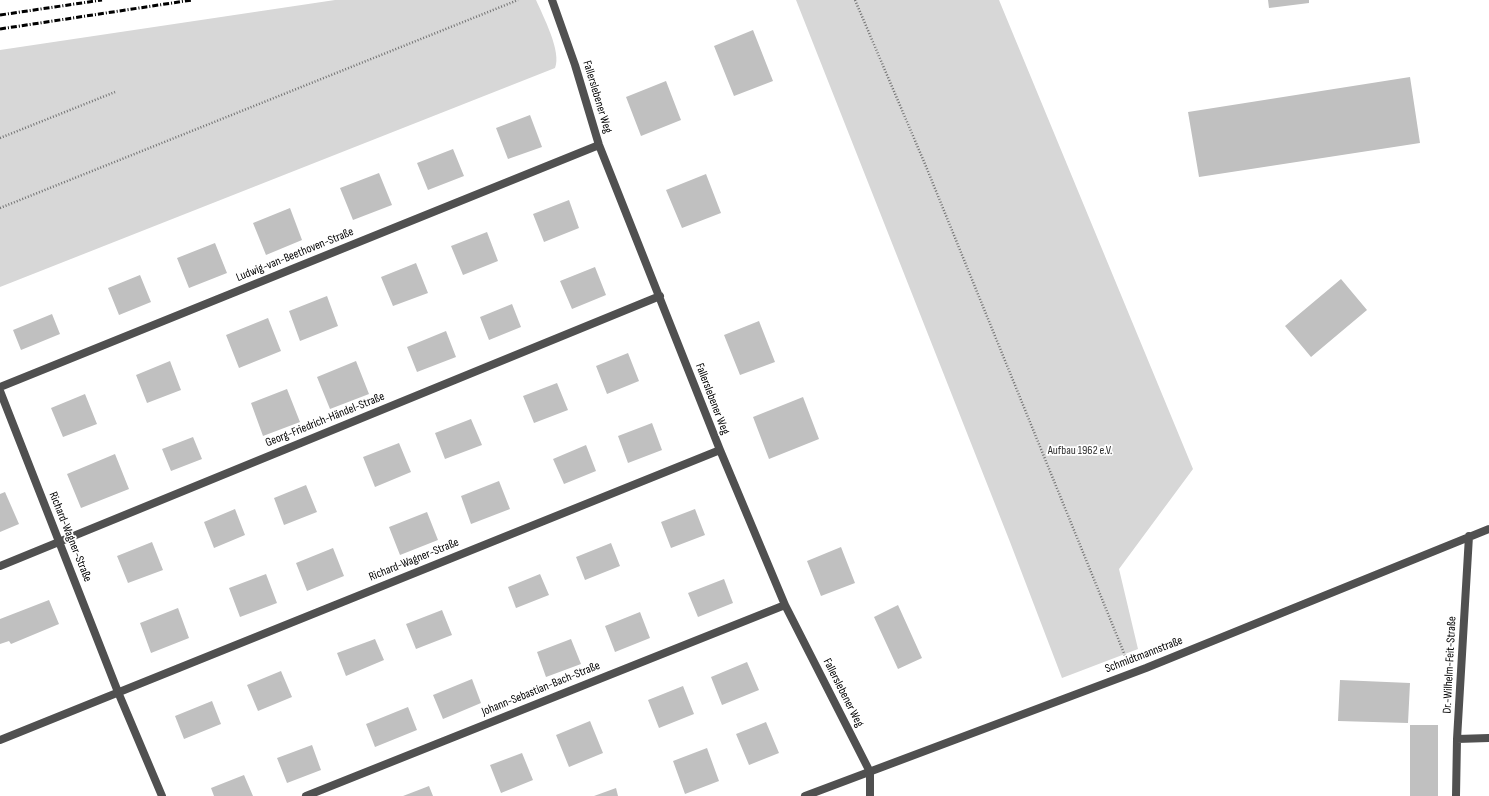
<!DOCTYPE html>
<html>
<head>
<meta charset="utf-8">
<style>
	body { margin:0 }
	canvas { display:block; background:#fff }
</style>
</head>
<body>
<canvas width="1489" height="796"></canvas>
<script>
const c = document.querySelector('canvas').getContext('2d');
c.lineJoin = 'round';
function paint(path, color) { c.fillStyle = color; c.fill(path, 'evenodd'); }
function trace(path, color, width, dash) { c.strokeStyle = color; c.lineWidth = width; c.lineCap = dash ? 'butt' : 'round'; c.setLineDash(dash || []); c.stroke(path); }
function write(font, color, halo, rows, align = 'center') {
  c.font = font + ' "Sofia Sans Condensed",sans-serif'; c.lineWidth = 3.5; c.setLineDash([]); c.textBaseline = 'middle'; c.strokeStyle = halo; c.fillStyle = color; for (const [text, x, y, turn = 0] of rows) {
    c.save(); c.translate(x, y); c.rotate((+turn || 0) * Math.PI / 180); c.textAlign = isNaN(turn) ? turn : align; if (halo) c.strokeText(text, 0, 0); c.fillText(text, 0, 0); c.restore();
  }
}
paint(new Path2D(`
	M335,0H536C543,16 562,52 555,68L0,287V50Z
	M796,0H999L1193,469L1119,569L1138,649L1062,678L1010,542Z`), '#d7d7d7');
paint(new Path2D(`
	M1268,0H1309V3L1269,8Z
	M753,30L773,81L734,96L714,46Z
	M1410,77L1420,143L1199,177L1188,112Z
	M666,81L681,120L641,136L626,97Z
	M530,115L542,147L508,159L496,128Z
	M453,149L464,176L428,190L417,163Z
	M379,173L392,205L353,220L340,188Z
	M706,174L721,213L682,228L666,190Z
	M569,200L579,228L544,242L533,214Z
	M290,208L302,240L266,255L253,223Z
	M487,232L498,261L463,275L451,246Z
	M215,243L227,273L189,288L177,258Z
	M416,263L428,293L393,306L381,277Z
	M595,267L606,295L572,309L560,281Z
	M140,275L151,302L119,315L108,288Z
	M1341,279L1367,310L1311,357L1285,326Z
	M327,296L338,326L300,341L289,311Z
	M512,304L521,327L489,340L480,317Z
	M52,314L60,334L21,350L13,330Z
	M268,318L281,351L239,368L226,335Z
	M759,321L775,362L740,375L724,335Z
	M446,331L456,357L417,372L407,347Z
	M628,353L639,381L607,394L596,366Z
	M170,361L181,390L147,403L136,375Z
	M356,361L369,394L330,409L317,377Z
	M557,383L568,410L534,423L523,396Z
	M287,389L300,422L263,436L251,403Z
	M85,394L97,424L63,437L51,408Z
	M803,397L819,439L769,459L753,417Z
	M471,419L482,445L445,459L435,433Z
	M652,423L662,450L628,463L618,436Z
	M193,437L202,459L171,471L162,449Z
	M399,443L411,472L375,487L363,457Z
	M586,445L596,471L564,484L553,459Z
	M115,454L129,489L81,508L67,474Z
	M499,481L510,509L471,524L461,496Z
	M306,485L317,512L284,525L274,498Z
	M5,492L19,524L0,532V494Z
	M235,509L245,535L214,548L204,522Z
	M695,509L705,535L671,548L661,522Z
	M427,512L438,540L400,555L389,527Z
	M152,542L163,570L128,583L117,556Z
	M611,543L620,566L585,580L576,557Z
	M841,547L855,583L821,596L807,561Z
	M333,548L344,576L307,591L296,563Z
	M266,574L277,603L240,617L229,588Z
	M540,574L549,595L516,608L508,587Z
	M724,579L733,603L698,617L688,593Z
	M49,600L59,624L11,644L9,641L0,644V619Z
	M898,605L922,658L898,669L874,617Z
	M178,608L189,638L151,653L140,623Z
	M442,610L452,635L416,649L406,624Z
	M640,612L650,638L615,652L605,626Z
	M375,639L384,660L346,676L337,653Z
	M571,639L581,664L546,677L537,652Z
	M747,662L759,690L722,705L711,677Z
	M281,671L292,697L258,711L247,685Z
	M472,679L481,703L443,719L433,695Z
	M1340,680L1410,683L1408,723L1338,721Z
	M683,686L694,714L659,728L648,700Z
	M212,701L221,724L184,739L175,716Z
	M408,707L417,730L375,747L366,724Z
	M590,721L603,753L569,767L556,735Z
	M766,722L779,753L749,765L736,734Z
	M1410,725H1438V796H1410Z
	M312,745L321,770L287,783L277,758Z
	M707,748L719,781L685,794L673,761Z
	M522,753L533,780L501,793L490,765Z
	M244,775L253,796H214L211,788Z
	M429,786L433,796H403Z
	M616,788L618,796H594Z`), '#c0c0c0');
trace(new Path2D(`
	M855,0L925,164L1126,658
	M0,138L115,92
	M0,208L518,0`), '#727272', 2.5, [1, 2]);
trace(new Path2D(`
	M552,0L575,65L599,145L720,450L785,605L870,772V796
	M0,387L599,145
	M0,391L118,692L162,796
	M0,566L660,296
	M1457,739L1489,738
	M0,740L720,450
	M306,796L785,605
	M805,796L1146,668L1489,529
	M1456,796L1457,739L1469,536`), '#505050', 8);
trace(new Path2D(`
	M0,15L102,0
	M0,29L192,0`), '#000', 3, [6, 2, 1, 2]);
write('12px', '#000', '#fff', [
	["Fallerslebener Weg",597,97,73],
	["Ludwig-van-Beethoven-Straße",295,255,-22],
	["Fallerslebener Weg",712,399,69],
	["Georg-Friedrich-Händel-Straße",325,420,-22],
	["Richard-Wagner-Straße",70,537,68],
	["Richard-Wagner-Straße",414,560,-22],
	["Schmidtmannstraße",1144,655,-21],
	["Dr.-Wilhelm-Feit-Straße",1450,665,-87],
	["Johann-Sebastian-Bach-Straße",541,689,-22],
	["Fallerslebener Weg",843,693,63]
]);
write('12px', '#2e2e2e', '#fff', [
	["Aufbau 1962 e.V.",1080,451]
]);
</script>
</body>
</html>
